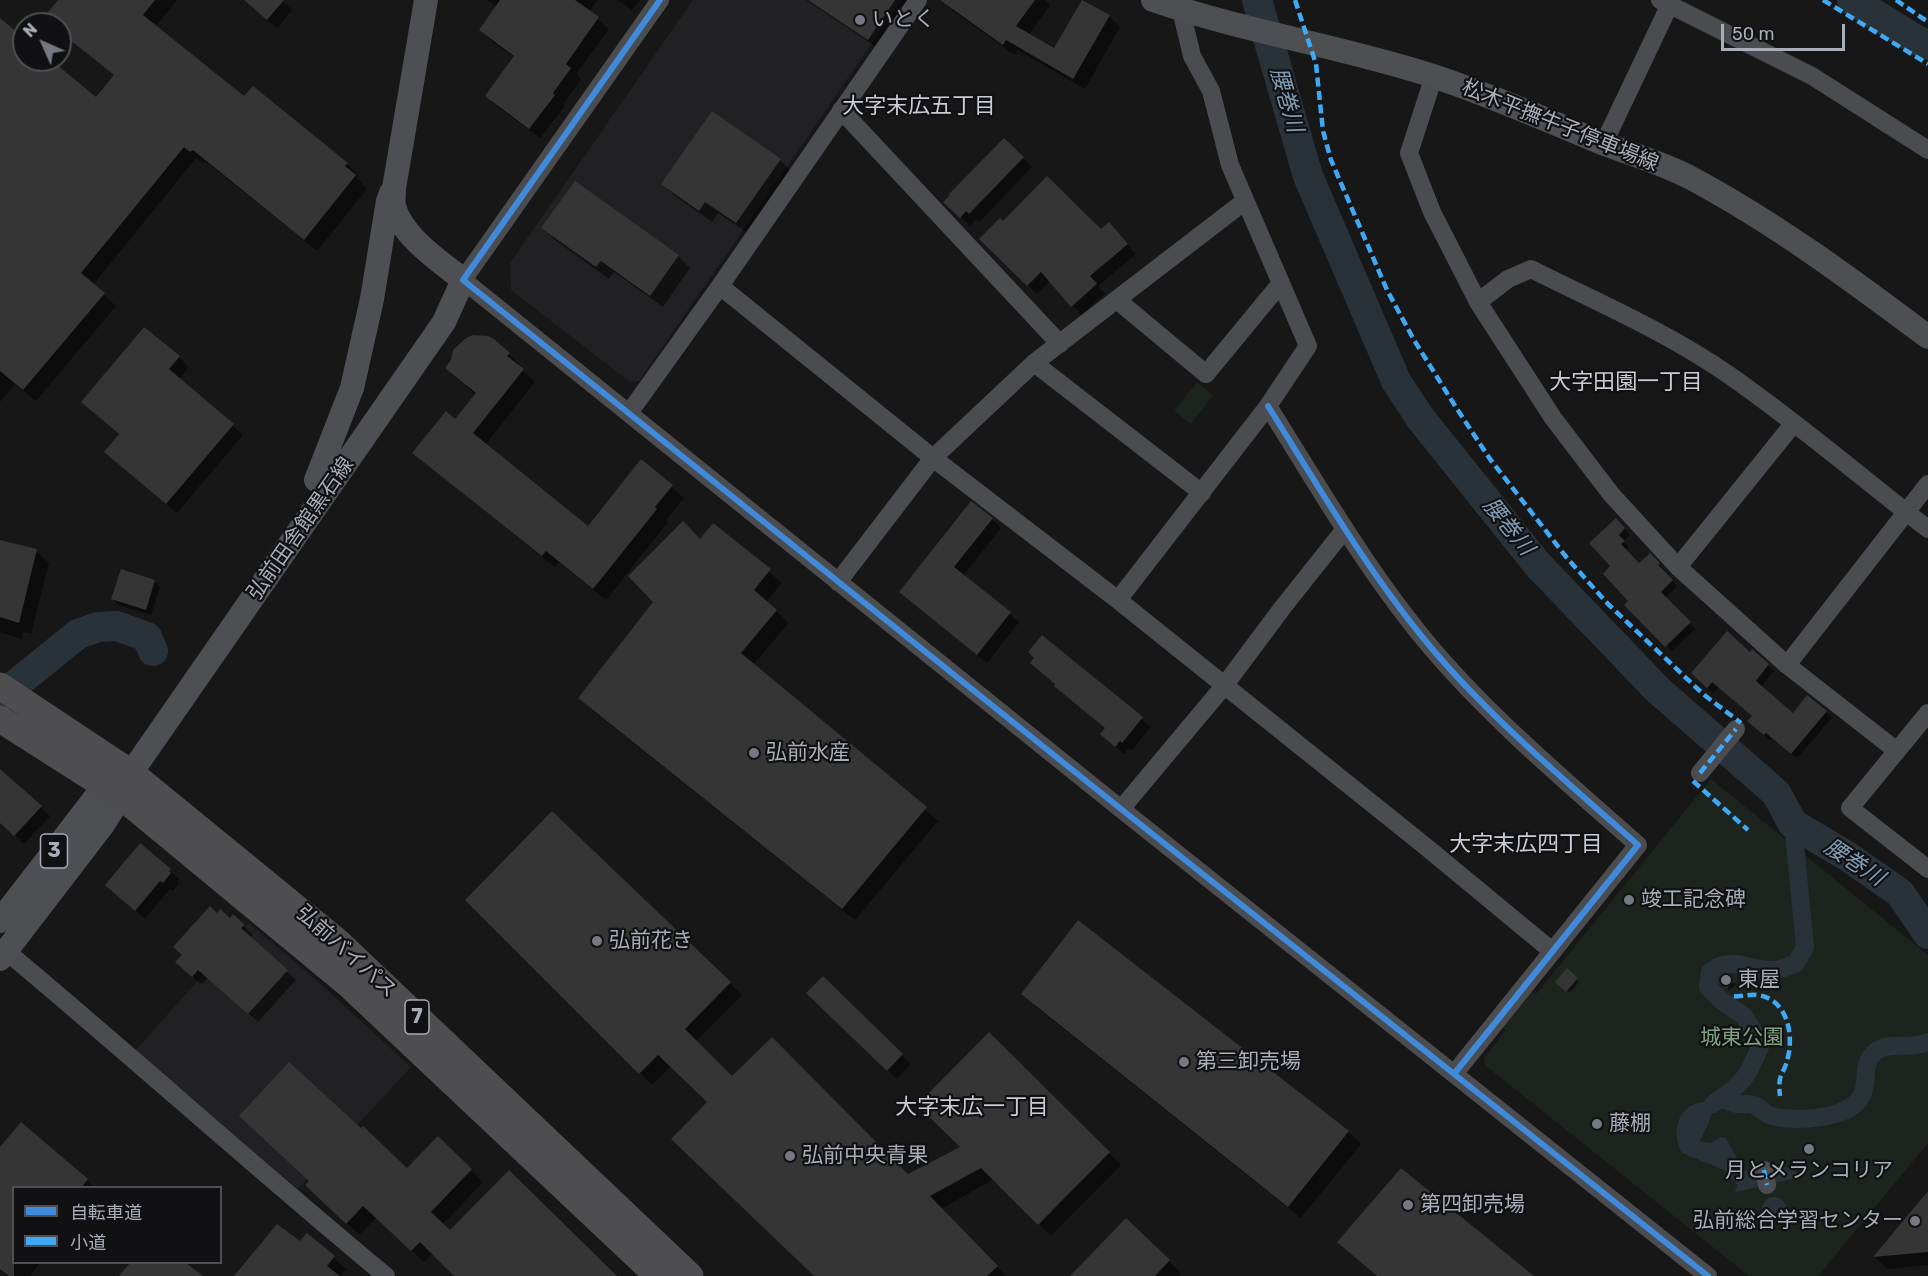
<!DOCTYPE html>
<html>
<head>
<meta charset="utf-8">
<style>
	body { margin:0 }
	#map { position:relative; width:1928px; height:1276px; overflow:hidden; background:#171717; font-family:Rubik,"Noto Sans JP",sans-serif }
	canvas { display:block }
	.legend { position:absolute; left:12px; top:1186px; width:210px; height:78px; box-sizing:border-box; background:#111113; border:2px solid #4d4f55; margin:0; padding:8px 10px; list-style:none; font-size:18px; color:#a8adb8 }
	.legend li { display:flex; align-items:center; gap:12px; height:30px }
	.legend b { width:30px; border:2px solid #4d4f55 }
	.north { position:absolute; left:12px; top:12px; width:60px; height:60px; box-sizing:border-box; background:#111113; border:2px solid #4d4f55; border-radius:50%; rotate:315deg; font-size:16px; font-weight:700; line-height:24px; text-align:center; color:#a8adb8 }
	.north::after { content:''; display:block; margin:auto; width:21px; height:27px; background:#757880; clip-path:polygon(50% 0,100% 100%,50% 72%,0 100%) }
	.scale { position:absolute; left:1721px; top:24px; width:124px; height:27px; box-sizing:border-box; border:3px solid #a8adb8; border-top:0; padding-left:8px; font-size:18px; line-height:21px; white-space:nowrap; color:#a8adb8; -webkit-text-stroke:4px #111113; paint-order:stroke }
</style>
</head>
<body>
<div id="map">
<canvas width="1928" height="1276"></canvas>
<ul class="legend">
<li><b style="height:8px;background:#408adc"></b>自転車道</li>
<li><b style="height:8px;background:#3fa9f5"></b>小道</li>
</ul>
<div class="north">N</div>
<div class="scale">50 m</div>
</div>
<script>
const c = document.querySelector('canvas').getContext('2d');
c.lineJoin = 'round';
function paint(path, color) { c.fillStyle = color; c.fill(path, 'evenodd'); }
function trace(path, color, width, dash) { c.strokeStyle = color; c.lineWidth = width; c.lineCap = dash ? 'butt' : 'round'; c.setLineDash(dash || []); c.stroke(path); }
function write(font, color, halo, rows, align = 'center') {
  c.font = font + ' Rubik,"Noto Sans JP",sans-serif'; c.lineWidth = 4.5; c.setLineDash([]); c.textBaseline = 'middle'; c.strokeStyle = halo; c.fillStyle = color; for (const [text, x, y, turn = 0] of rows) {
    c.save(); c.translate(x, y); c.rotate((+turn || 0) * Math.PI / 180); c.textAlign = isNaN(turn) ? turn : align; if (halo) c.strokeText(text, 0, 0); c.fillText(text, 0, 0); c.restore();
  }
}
paint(new Path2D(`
	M693,0H902L639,381L630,382L511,290L510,263Z
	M249,923L323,986L411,1067L298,1189L135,1051Z`), '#212123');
paint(new Path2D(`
	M1197,382L1213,395L1191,424L1174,411Z
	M1711,779L1928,955V1143L1818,1276H1749L1486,1066L1484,1058L1506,1030L1502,1027L1530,991L1536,994Z`), '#1d241e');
paint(new Path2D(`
	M1705,1102L1713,1104C1712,1118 1705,1130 1700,1141L1710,1143L1721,1137L1726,1138L1743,1170C1760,1176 1766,1165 1780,1166C1789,1167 1796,1172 1803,1176L1736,1192L1735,1190L1738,1185L1731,1178L1729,1172L1682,1153C1670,1132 1678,1103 1705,1102Z
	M1762 1209a12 12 0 1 1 24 0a12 12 0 1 1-24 0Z`), '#2a3239');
paint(new Path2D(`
	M59,0H177L155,27L244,98L347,164L359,176L357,178L367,189L317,251L205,161L203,163L196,158L93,285L116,306L36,401L15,384L0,402V20L24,40V60H49L97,99L115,76L60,32V24H51Z
	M244,0H282L292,10L277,28Z
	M487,0H598L589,12L609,29L576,74L581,79L563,104L565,106L540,138L498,107L487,96L514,57L491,41L481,30L497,7Z
	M618,0H640L632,10Z
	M806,0H910L878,48Z
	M942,0H1045L1050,5L1029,35L1055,50L1109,16L1120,27L1085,89L1018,50L1015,55L953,11Z
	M1004,140L1032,167L979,222L976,219L970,226L945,202Z
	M780,160L792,172L749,234L718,213L712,222L675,196L663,184Z
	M1003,223L1118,233L1136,254L1098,286L1105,294L1081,315L1051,280L1037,294L981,239Z
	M543,228L678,256L690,268L663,307L614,272L609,279L555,240Z
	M487,338L509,354L521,366L520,368L535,382L485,445L589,528L641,461L684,498L666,520L668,522L606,600L559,562L555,567L426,464L414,452L455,422L476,395L447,368Z
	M179,357L189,367L179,379L243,435L177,513L116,462L120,435L93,412Z
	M992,519L1001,528L963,576L1019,622L987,663L901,592Z
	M1616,520L1630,535L1623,541L1629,547L1625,550L1639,565L1650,555L1677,586L1665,598L1695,629L1672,651L1626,605L1631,601L1612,566Z
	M714,525L782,583L766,602L789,623L753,665L938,821L855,920L592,710L580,698Z
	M0,542L36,551L49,563L31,634L23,632L21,639L0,632Z
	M154,581L160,587L151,615L118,605L113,599Z
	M1042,637L1151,727L1132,750L1129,748L1124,754L1111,743L1106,729L1056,686Z
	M1752,652L1774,671L1761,687L1793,715L1826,712L1832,718L1797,758L1772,738L1770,740L1755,727L1753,716L1719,687L1713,693L1693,673L1750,655Z
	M0,771L50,816L24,844L0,822Z
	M552,813L742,995L695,1042L732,1078L908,1175L962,1147L989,1035L1121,1165L1051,1236L994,1179L941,1209L1006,1276H816L709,1102L671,1066L652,1085L467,900Z
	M141,845L179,879L177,881L179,884L173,891L170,889L145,919L107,885Z
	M217,915L230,920L233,916L253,935L250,938L296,980L258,1022L208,978L202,985L186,971Z
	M1078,922L1348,1132L1361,1144L1301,1218L1035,1006L1023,993Z
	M1567,971L1579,982L1570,993L1557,982Z
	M1729,975L1736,985L1729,990L1722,985Z
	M823,978L911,1064L897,1079L808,993Z
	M21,1124L95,1188H14V1262H41L30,1276H8L0,1269V1149Z
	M438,1138L483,1182L442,1225L450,1232L615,1276H456L433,1253L424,1262L377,1217L359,1235L307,1185L407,1170Z
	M1928,1194V1265L1887,1269L1875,1257Z
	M1126,1220L1181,1273L1179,1276H1081Z
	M307,1235L346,1269L340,1276H236L300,1243Z
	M132,1262H189L188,1265L201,1276H121Z`), '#0007');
trace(new Path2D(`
	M1722,1098C1728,1101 1733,1104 1739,1104C1743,1105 1749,1103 1753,1105C1759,1106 1763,1112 1769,1115C1792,1123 1850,1120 1862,1095C1869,1080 1861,1064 1875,1052C1889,1041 1910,1050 1928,1042
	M1713,1104C1743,1084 1748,1077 1761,1044L1744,1016L1721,1000L1708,987L1710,972C1733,954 1748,971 1773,970C1781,970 1789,966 1796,963L1805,947L1793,824`), '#2a3239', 18);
trace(new Path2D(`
	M1257,0L1308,176L1396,381L1421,419L1538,565L1658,690L1776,793L1793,824L1847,856L1900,893L1928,934
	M1852,0L1918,41L1928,45
	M0,697L78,634L98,627L117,626L147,637L153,651`), '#2a3239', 30);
paint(new Path2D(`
	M58,0H155L143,15L244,96L253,86L348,163L345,166L356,175L304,240L193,150L190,152L184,147L81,273L105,293L23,390L0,371V18L24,38V60H51L96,97L114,75L60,32V24H50L43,18Z
	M244,0H284L267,20Z
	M500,0H575L599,17L566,64L571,68L553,93L555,95L529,129L485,96L514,56L479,30Z
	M808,0H895L868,40Z
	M940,0H1035L1016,26L1054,48L1082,0L1110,15L1073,79L1006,40L1003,45Z
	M712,111L781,159L736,223L705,202L699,211L661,184Z
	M1004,138L1024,157L969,214L966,211L960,218L943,202L950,195L949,194Z
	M1047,176L1101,229L1109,222L1128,244L1090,276L1097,284L1071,307L1041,272L1027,286L979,239L1000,218L1003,221Z
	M575,181L679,255L650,296L601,261L596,267L541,228Z
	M144,327L180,356L169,369L234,424L166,504L104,452L119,434L81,402Z
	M473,335L488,336L494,339L510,353L507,356L524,369L473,433L588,526L641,459L673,485L655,507L657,509L593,589L546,551L542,556L412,453L446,411L455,419L476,393L445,368L451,360L453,350L466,338Z
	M971,501L993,518L954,567L1011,612L977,655L899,592Z
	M1616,518L1625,528L1619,535L1625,541L1621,544L1639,563L1650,553L1660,563L1658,565L1673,580L1661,592L1691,622L1665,647L1624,605L1628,601L1603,574L1610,566L1589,543Z
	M683,521L700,539L713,523L771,569L754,590L777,610L741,653L927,807L842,909L578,698L653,602L628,576Z
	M0,540L37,549L19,623L0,617Z
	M121,569L155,580L146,610L111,599Z
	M1727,631L1750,652L1752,649L1769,664L1756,681L1793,713L1807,695L1827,711L1791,754L1766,733L1764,735L1747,721L1752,716L1712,682L1707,688L1691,673Z
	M1042,635L1143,717L1122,743L1120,741L1115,747L1100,734L1105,728L1054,686L1055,684L1030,663L1034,658L1028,652Z
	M0,769L42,806L14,836L0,823Z
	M552,811L731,982L685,1029L732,1076L772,1037L908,1174L960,1147L917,1105L989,1032L1110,1152L1038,1225L981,1168L930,1196L998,1266L987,1276H814L671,1139L707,1102L658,1055L639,1074L465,900Z
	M140,843L171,869L169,871L171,873L163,883L160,881L135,911L105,885Z
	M210,906L217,913L220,909L230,918L233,914L245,925L241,928L288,970L248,1014L198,970L192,977L175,962L182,955L173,947Z
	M1078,920L1349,1131L1288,1207L1021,994Z
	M1567,968L1578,978L1566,992L1555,982Z
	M1730,973L1734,982L1726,989L1718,983L1720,974Z
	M823,976L903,1054L887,1071L806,993Z
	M289,1062L361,1128L363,1126L407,1168L438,1136L472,1169L431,1212L450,1230L509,1170L617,1276H454L420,1242L411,1251L363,1206L346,1224L305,1185L309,1181L239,1116Z
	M21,1122L88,1179L81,1188H14V1276H9L0,1269V1147Z
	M1401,1168L1534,1276H1377L1337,1242Z
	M1928,1191V1252L1873,1257Z
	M1126,1218L1170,1260L1155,1276H1070Z
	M277,1224L300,1241L307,1233L335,1256L327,1266L340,1276H234Z
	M130,1263H186L203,1276H119Z`), '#353536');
trace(new Path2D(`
	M660,0L463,280L1121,809L1708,1276
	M1660,0L1812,76L1928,150
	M1434,76L1409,153L1432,212L1478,302L1553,418L1611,494L1678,567L1787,665L1897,751
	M841,110L1060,344
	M1604,143L1672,0
	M720,286L933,458L1118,600L1425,846L1552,951
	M1117,300L1206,374L1281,283
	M1478,302L1508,279L1531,269C1597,302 1667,332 1729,375C1798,423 1862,478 1928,529
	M1034,363L1202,493
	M1268,406C1320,489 1370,576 1434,651C1495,722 1568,783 1638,845L1454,1074
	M629,413L720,286L918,0
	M1678,567L1794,423
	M838,582L933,458L1034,363L1245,201
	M1118,600L1268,406L1308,346L1230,165L1211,91L1192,56L1181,10
	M1787,665L1928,484
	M1928,713L1850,808L1928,869
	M1700,773L1736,729
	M1121,809L1224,686L1283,607L1345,529
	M6,951C134,1058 258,1170 386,1276
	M1764,1170L1767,1185`), '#4b4c50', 18);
trace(new Path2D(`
	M426,0L394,188C394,193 393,201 394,206C401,236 441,262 463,280
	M1153,0C1245,32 1341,46 1433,76C1491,95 1546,120 1602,143C1631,154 1663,163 1691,178C1775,223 1852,280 1928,337
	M316,480L352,388L372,299L388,201L391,193
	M0,921L105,785L114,770
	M0,959L102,826L121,796L131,773L444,322L463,280`), '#4d4f52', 24);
trace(new Path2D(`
	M0,686L131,773L339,943L690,1276
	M0,719L121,796L347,983L658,1276`), '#4e4e51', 27);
trace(new Path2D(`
	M1295,0L1316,64L1323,131L1331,160L1387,290L1414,340L1457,409L1490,459L1567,558L1608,604L1703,694L1741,723
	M1823,0L1928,64
	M1896,0L1928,22
	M1700,773L1736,729
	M1693,781L1748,830
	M1734,996C1742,997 1749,994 1757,995C1786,998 1794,1032 1788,1057C1784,1076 1777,1072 1780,1096
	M1764,1170L1767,1185`), '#3fa9f5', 4.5, [9, 4.5]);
trace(new Path2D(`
	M660,0L463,280L1121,809L1708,1276
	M1268,406C1320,489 1370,576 1434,651C1495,722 1568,783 1638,845L1454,1074`), '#408adc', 6);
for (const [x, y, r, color] of [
	[860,20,6,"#757880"],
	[754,753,6,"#757880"],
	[1629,900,6,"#757880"],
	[597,941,6,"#757880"],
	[1726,980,6,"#757880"],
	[1184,1062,6,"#757880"],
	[1597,1124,6,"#757880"],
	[1809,1149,6,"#757880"],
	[790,1156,6,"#757880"],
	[1408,1205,6,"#757880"],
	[1915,1221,6,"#757880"]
]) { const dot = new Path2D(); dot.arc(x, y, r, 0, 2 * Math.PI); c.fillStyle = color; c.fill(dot); trace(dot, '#111113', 2); }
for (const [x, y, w] of [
	[54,851,27],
	[417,1017,24]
]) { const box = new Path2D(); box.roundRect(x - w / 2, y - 17, w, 34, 4.5); c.fillStyle = '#111113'; c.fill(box); trace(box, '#a8adb8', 1.5); }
write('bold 20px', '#a8adb8', null, [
	["3",54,851],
	["7",417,1017]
]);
write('21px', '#a8adb8', '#111113', [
	["いとく",872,20],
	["弘前水産",766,753],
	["竣工記念碑",1641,900],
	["弘前花き",609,941],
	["東屋",1738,980],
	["第三卸売場",1196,1062],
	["藤棚",1609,1124],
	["弘前中央青果",802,1156],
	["月とメランコリア",1809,1171,"center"],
	["第四卸売場",1420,1205],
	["弘前総合学習センター",1903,1221,"right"]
], 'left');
write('21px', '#a8adb8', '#111113', [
	["松木平撫牛子停車場線",1560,126,22],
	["弘前田舎館黒石線",301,529,-55],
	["弘前バイパス",346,952,42]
]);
write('21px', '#7fa381', '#111113', [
	["城東公園",1742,1038]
]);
write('italic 22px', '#7f9bb3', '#111113', [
	["腰巻川",1286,100,74],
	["腰巻川",1508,527,51],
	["腰巻川",1854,863,33]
]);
write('22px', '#c9ccd4', '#111113', [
	["大字末広五丁目",919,107],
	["大字田園一丁目",1626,383],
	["大字末広四丁目",1526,845],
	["大字末広一丁目",972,1108]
]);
</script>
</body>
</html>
